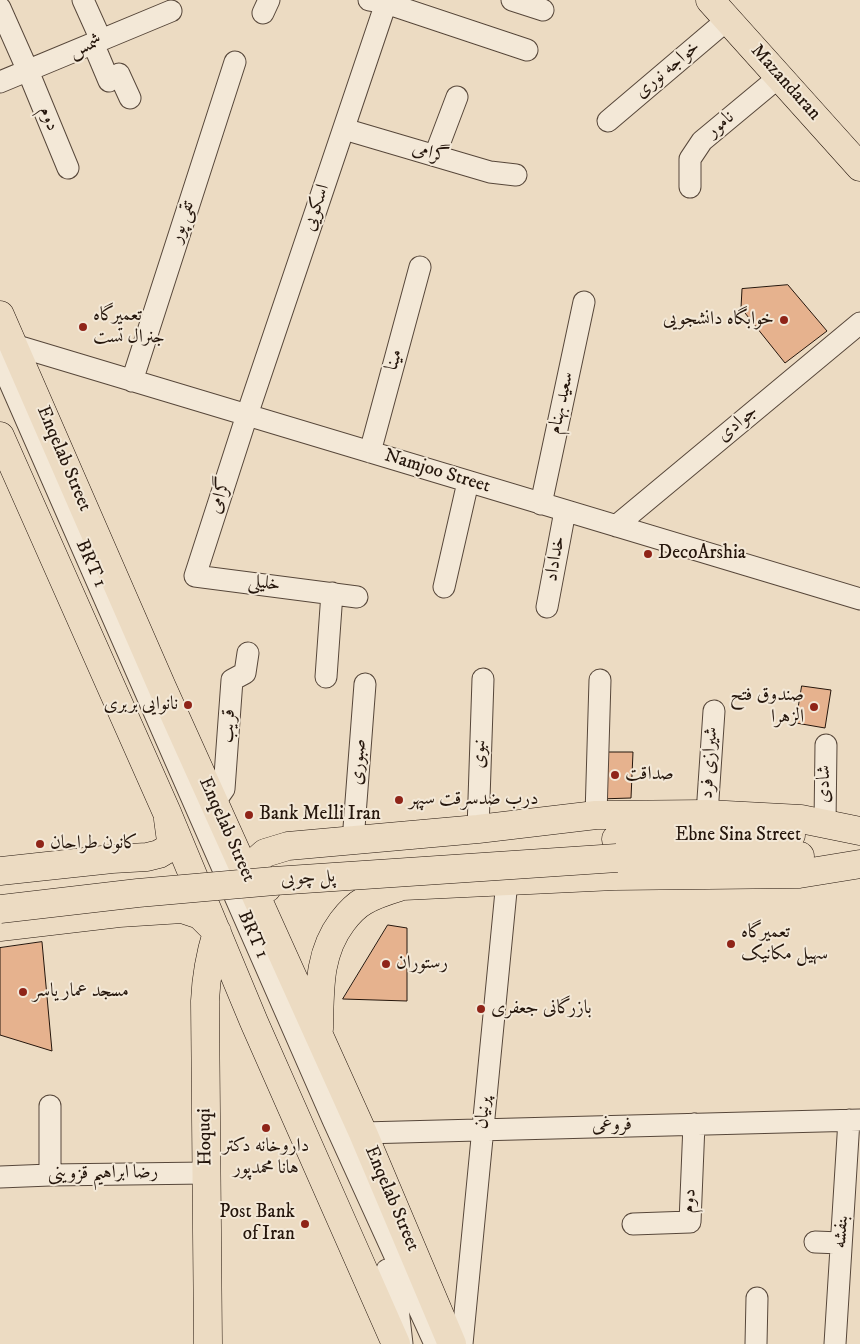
<!DOCTYPE html>
<html>
<head>
<meta charset="utf-8">
<style>
	body { margin:0 }
	canvas { display:block; background:#ecdbc2 }
</style>
</head>
<body>
<canvas width="860" height="1344"></canvas>
<script>
const c = document.querySelector('canvas').getContext('2d');
c.lineJoin = 'round';
function paint(path, color) { c.fillStyle = color; c.fill(path, 'evenodd'); }
function trace(path, color, width, dash) { c.strokeStyle = color; c.lineWidth = width; c.lineCap = dash ? 'butt' : 'round'; c.setLineDash(dash || []); c.stroke(path); }
function write(font, color, halo, rows, align = 'center') {
  c.font = font + ' "IM FELL DW Pica",Amiri,serif'; c.lineWidth = 4; c.setLineDash([]); c.textBaseline = 'middle'; c.strokeStyle = halo; c.fillStyle = color; for (const [text, x, y, turn = 0] of rows) {
    c.save(); c.translate(x, y); c.rotate((+turn || 0) * Math.PI / 180); c.textAlign = isNaN(turn) ? turn : align; if (halo) c.strokeText(text, 0, 0); c.fillText(text, 0, 0); c.restore();
  }
}
const building = new Path2D(`
	M788,285L827,331L785,363L741,308L742,289Z
	M802,686L831,690L825,728L796,723Z
	M599,752H633L631,798L599,799Z
	M388,925L407,928V1001L343,999Z
	M42,942L52,1051L0,1035V948Z`);
paint(building, '#e6b28e');
trace(building, '#25160c', 1);
const minor = new Path2D(`
	M83,0L101,40
	M369,0L386,3L527,50
	M512,0L543,10
	M0,8L28,71L68,168
	M263,13L269,0
	M93,43L109,81L119,74L130,98
	M0,82L171,11
	M608,121L727,20
	M344,129L490,172L516,175
	M435,155L457,97
	M690,187V159L702,141L779,77
	M14,345L860,599
	M0,360L333,1120L435,1344
	M132,381L235,62
	M370,452L420,267
	M541,504L584,302
	M616,526L860,323
	M444,587L468,482
	M357,597L195,576L247,415L387,0
	M547,607L565,511
	M326,677L332,593
	M214,803L224,789L232,680L245,673L248,653
	M707,814L714,711
	M596,815L600,680
	M825,823L826,745
	M478,829L483,679
	M353,841L365,684
	M50,1106V1175
	M363,1133L860,1120
	M0,1177L50,1175L206,1173
	M633,1224L690,1222L694,1124
	M815,1242L841,1243
	M387,1270L396,1291L402,1344
	M462,1344L507,881
	M756,1344L757,1298
	M835,1344L849,1120`);
const major = new Path2D(`
	M710,0L860,167
	M0,315L162,687L363,1133L452,1344
	M0,436L168,815L254,1022L396,1344
	M616,839L665,836L791,835
	M623,857L682,855L800,856
	M0,871L112,859L147,857L159,854L169,848L171,841L168,819
	M267,888L260,884L254,872L256,861L265,853L288,846L478,829L596,815L707,814L801,819L860,831
	M0,927L119,913L182,909L200,915L217,932
	M319,1029C320,990 318,954 342,922C348,914 355,906 364,901C376,894 390,890 403,886L614,876L799,874L860,864
	M208,1344L205,1001C206,977 210,955 217,932`);
trace(minor, '#57473a', 23);
trace(major, '#25160c', 29);
trace(minor, '#f3e8d7', 21);
trace(major, '#ecdbc2', 28);
const majorBridge = new Path2D(`
	M0,909L138,893L274,881L617,858`);
trace(majorBridge, '#25160c', 29, []);
trace(majorBridge, '#ecdbc2', 28);
for (const [x, y, r, color] of [
	[784,320,5,"#8f2418"],
	[83,327,5,"#8f2418"],
	[648,554,5,"#8f2418"],
	[188,705,5,"#8f2418"],
	[814,707,5,"#8f2418"],
	[615,775,5,"#8f2418"],
	[399,800,5,"#8f2418"],
	[249,815,5,"#8f2418"],
	[40,844,5,"#8f2418"],
	[731,944,5,"#8f2418"],
	[386,964,5,"#8f2418"],
	[23,992,5,"#8f2418"],
	[481,1009,5,"#8f2418"],
	[266,1128,5,"#8f2418"],
	[305,1224,5,"#8f2418"]
]) { const dot = new Path2D(); dot.arc(x, y, r, 0, 2 * Math.PI); c.fillStyle = color; c.fill(dot); trace(dot, '#f3e8d7', 2); }
write('19px', '#25160c', '#f3e8d7', [
	["شمس",86,47,-23],
	["خواجه نوری",668,70,-40],
	["Mazandaran",785,83,48],
	["دوم",48,119,68],
	["نامور",721,125,-40],
	["گرامی",430,154,16],
	["اسکویی",317,208,-71],
	["تقی پور",183,222,-72],
	["مینا",395,360,-75],
	["سعید بهنام",562,403,-78],
	["جوادی",738,424,-40],
	["Enqelab Street",63,459,67],
	["Namjoo Street",437,472,17],
	["گرامی",221,496,-72],
	["خداداد",556,559,-80],
	["BRT 1",90,564,66],
	["خلیلی",264,584,7],
	["قریب",229,726,-86],
	["نبوی",480,754,-88],
	["صبوری",359,762,-86],
	["شیرازی فرد",710,763,-86],
	["شادی",825,784,-89],
	["Enqelab Street",226,830,66],
	["Ebne Sina Street",738,836],
	["پل چوبی",308,879,-4],
	["BRT 1",252,935,66],
	["پرنیان",484,1113,-85],
	["فروغی",612,1126,-2],
	["Hoquqi",206,1137,-91],
	["رضا ابراهیم قزوینی",103,1174,-1],
	["Enqelab Street",391,1199,67],
	["دوم",690,1201,-86],
	["بنفشه",842,1232,-86]
]);
write('19px', '#25160c', '#f3e8d7', [
	["تعمیرگاه",93,316],
	["جنرال تست",93,338],
	["خوابگاه دانشجویی",774,320,"right"],
	["DecoArshia",658,554],
	["صندوق فتح",804,696,"right"],
	["الزهرا",804,718,"right"],
	["نانوایی بربری",178,705,"right"],
	["صداقت",625,775],
	["درب ضدسرقت سپهر",409,800],
	["Bank Melli Iran",259,815],
	["کانون طراحان",50,844],
	["تعمیرگاه",741,933],
	["سهیل مکانیک",741,955],
	["رستوران",396,964],
	["مسجد عمار یاسر",33,992],
	["بازرگانی جعفری",491,1009],
	["داروخانه دکتر",266,1147,"center"],
	["هانا محمدپور",266,1169,"center"],
	["Post Bank",295,1213,"right"],
	["of Iran",295,1235,"right"]
], 'left');
</script>
</body>
</html>
